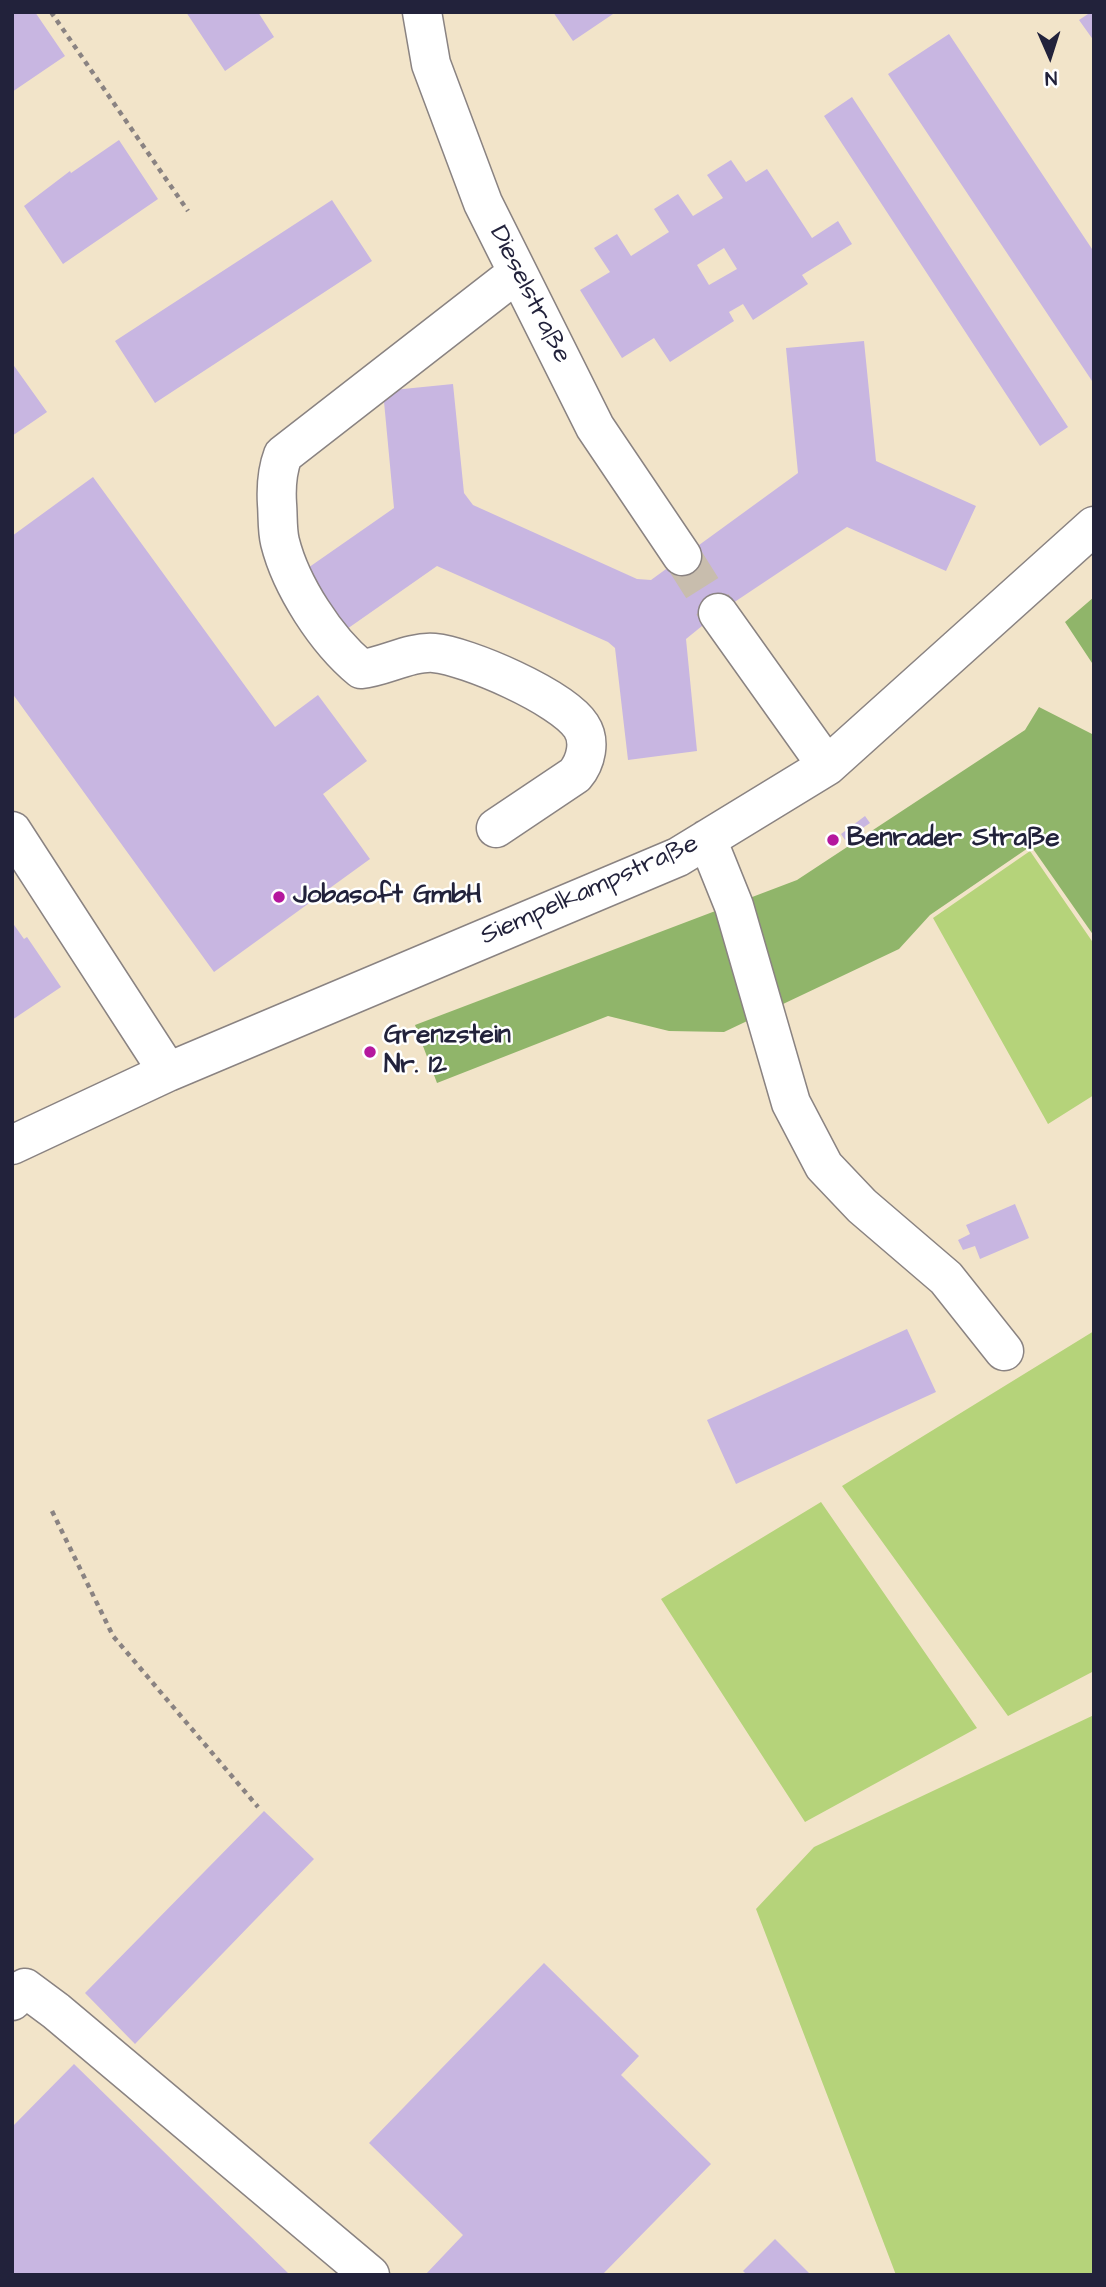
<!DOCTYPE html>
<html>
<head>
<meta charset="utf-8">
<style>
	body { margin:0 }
	#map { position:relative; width:1106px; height:2287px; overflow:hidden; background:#f2e4c9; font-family:"Architects Daughter",sans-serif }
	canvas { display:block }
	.frame { position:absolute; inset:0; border:14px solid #22223b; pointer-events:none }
	.north { position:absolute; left:1015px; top:21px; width:70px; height:70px; -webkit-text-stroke:5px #fff; paint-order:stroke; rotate:177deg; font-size:19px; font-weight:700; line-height:28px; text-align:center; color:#22223b }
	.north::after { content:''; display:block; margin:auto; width:24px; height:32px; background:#22223b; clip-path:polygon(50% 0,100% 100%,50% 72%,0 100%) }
</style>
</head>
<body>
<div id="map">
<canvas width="1106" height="2287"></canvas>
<div class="frame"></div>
<div class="north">N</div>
</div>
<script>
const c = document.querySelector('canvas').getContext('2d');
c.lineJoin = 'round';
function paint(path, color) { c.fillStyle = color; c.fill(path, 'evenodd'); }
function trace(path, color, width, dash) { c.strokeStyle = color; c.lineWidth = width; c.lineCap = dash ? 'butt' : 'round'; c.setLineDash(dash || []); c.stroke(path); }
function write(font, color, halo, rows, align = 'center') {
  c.font = font + ' "Architects Daughter",sans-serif'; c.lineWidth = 5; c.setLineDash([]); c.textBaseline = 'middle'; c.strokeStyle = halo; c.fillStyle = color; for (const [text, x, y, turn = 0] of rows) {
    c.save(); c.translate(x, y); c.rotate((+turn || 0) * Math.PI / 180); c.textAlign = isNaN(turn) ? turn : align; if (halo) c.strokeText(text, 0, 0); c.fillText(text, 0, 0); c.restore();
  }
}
paint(new Path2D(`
	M1030,851L1094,944V1095L1048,1124L933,918Z
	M1094,1331V1671L1008,1716L842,1486Z
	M821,1502L977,1728L805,1822L661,1599Z
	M1094,1715V2275H896L756,1909L814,1847Z`), '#b5d37a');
paint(new Path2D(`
	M1094,597V666L1065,622Z
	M1039,707L1094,735V936L1031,846L930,915L899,949L724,1032L669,1031L608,1016L437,1083L415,1025L797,880L1025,730Z`), '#90b56a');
paint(new Path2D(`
	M12,12H35L65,56L12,92Z
	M186,12H258L274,37L225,71Z
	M553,12H616L573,41Z
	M1091,12H1094V41L1079,20Z
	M949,34L1094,252V384L888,74Z
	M852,97L1068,427L1040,446L824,116Z
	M119,140L158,199L63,264L24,206L70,171L71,173Z
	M731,160L746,182L767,169L812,238L838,221L852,244L802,275L808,284L753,320L743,304L729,312L734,321L670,362L654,338L622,358L580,290L610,272L594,248L617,234L631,256L669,232L654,209L678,194L693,216L723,198L707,175ZM724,248L737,269L709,285L697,265Z
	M332,200L372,261L155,403L115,341Z
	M864,341L876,461L976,506L946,571L847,527L718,613L686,639L697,751L628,760L615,648L608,642L437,566L347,629L305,570L394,508L383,391L453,384L464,493L473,505L637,579L651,580L798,473L786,348Z
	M12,363L47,412L12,436Z
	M93,477L275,727L318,695L367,761L323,794L370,859L214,972L12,693V536Z
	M865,816L870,823L845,840L841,834Z
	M12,922L24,939L27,937L61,987L12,1020Z
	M1015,1204L1029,1238L980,1259L975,1246L963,1250L958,1240L970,1234L966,1225Z
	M907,1329L936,1392L736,1484L707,1420Z
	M264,1811L314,1859L135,2044L85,1993Z
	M544,1963L639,2056L621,2075L711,2164L602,2275H425L463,2235L369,2143Z
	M74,2064L115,2104L290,2275H12V2127Z
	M775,2239L811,2275H747L743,2271Z`), '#c8b6e1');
trace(new Path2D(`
	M682,556L718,613`), '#c8bdad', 38, [38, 19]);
const minor = new Path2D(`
	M422,12L431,64L483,203L595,427L682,556
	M718,613L827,766
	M496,828L575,775C586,762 591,741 581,726C562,697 467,656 434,653C410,651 384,667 361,669C326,640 291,586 280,542C277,530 278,516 277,504C276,488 277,471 283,455L517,273
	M12,831L168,1072
	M707,839L734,906L791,1103L824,1166L862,1206L946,1278L1004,1351
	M12,1145L168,1072L678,857L827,766L1094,526
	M12,2001L25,1988L56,2011L370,2275`);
trace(minor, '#8a8382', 41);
trace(new Path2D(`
	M51,12L188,211
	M52,1511L113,1636L258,1807`), '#8a8382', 4.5, [5, 5]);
trace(minor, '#fff', 38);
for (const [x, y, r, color] of [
	[833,840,7,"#b5179e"],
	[279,897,7,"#b5179e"],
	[370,1052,7,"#b5179e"]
]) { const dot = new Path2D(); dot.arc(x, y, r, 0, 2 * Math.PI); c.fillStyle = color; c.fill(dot); trace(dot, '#fff', 2.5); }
write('26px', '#22223b', '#fff', [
	["Dieselstraße",529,295,63],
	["Siempelkampstraße",590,891,-24]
]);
write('bold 26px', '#22223b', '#fff', [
	["Benrader Straße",847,840],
	["Jobasoft GmbH",293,897],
	["Grenzstein",384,1037],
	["Nr. 12",384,1067]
], 'left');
</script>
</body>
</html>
